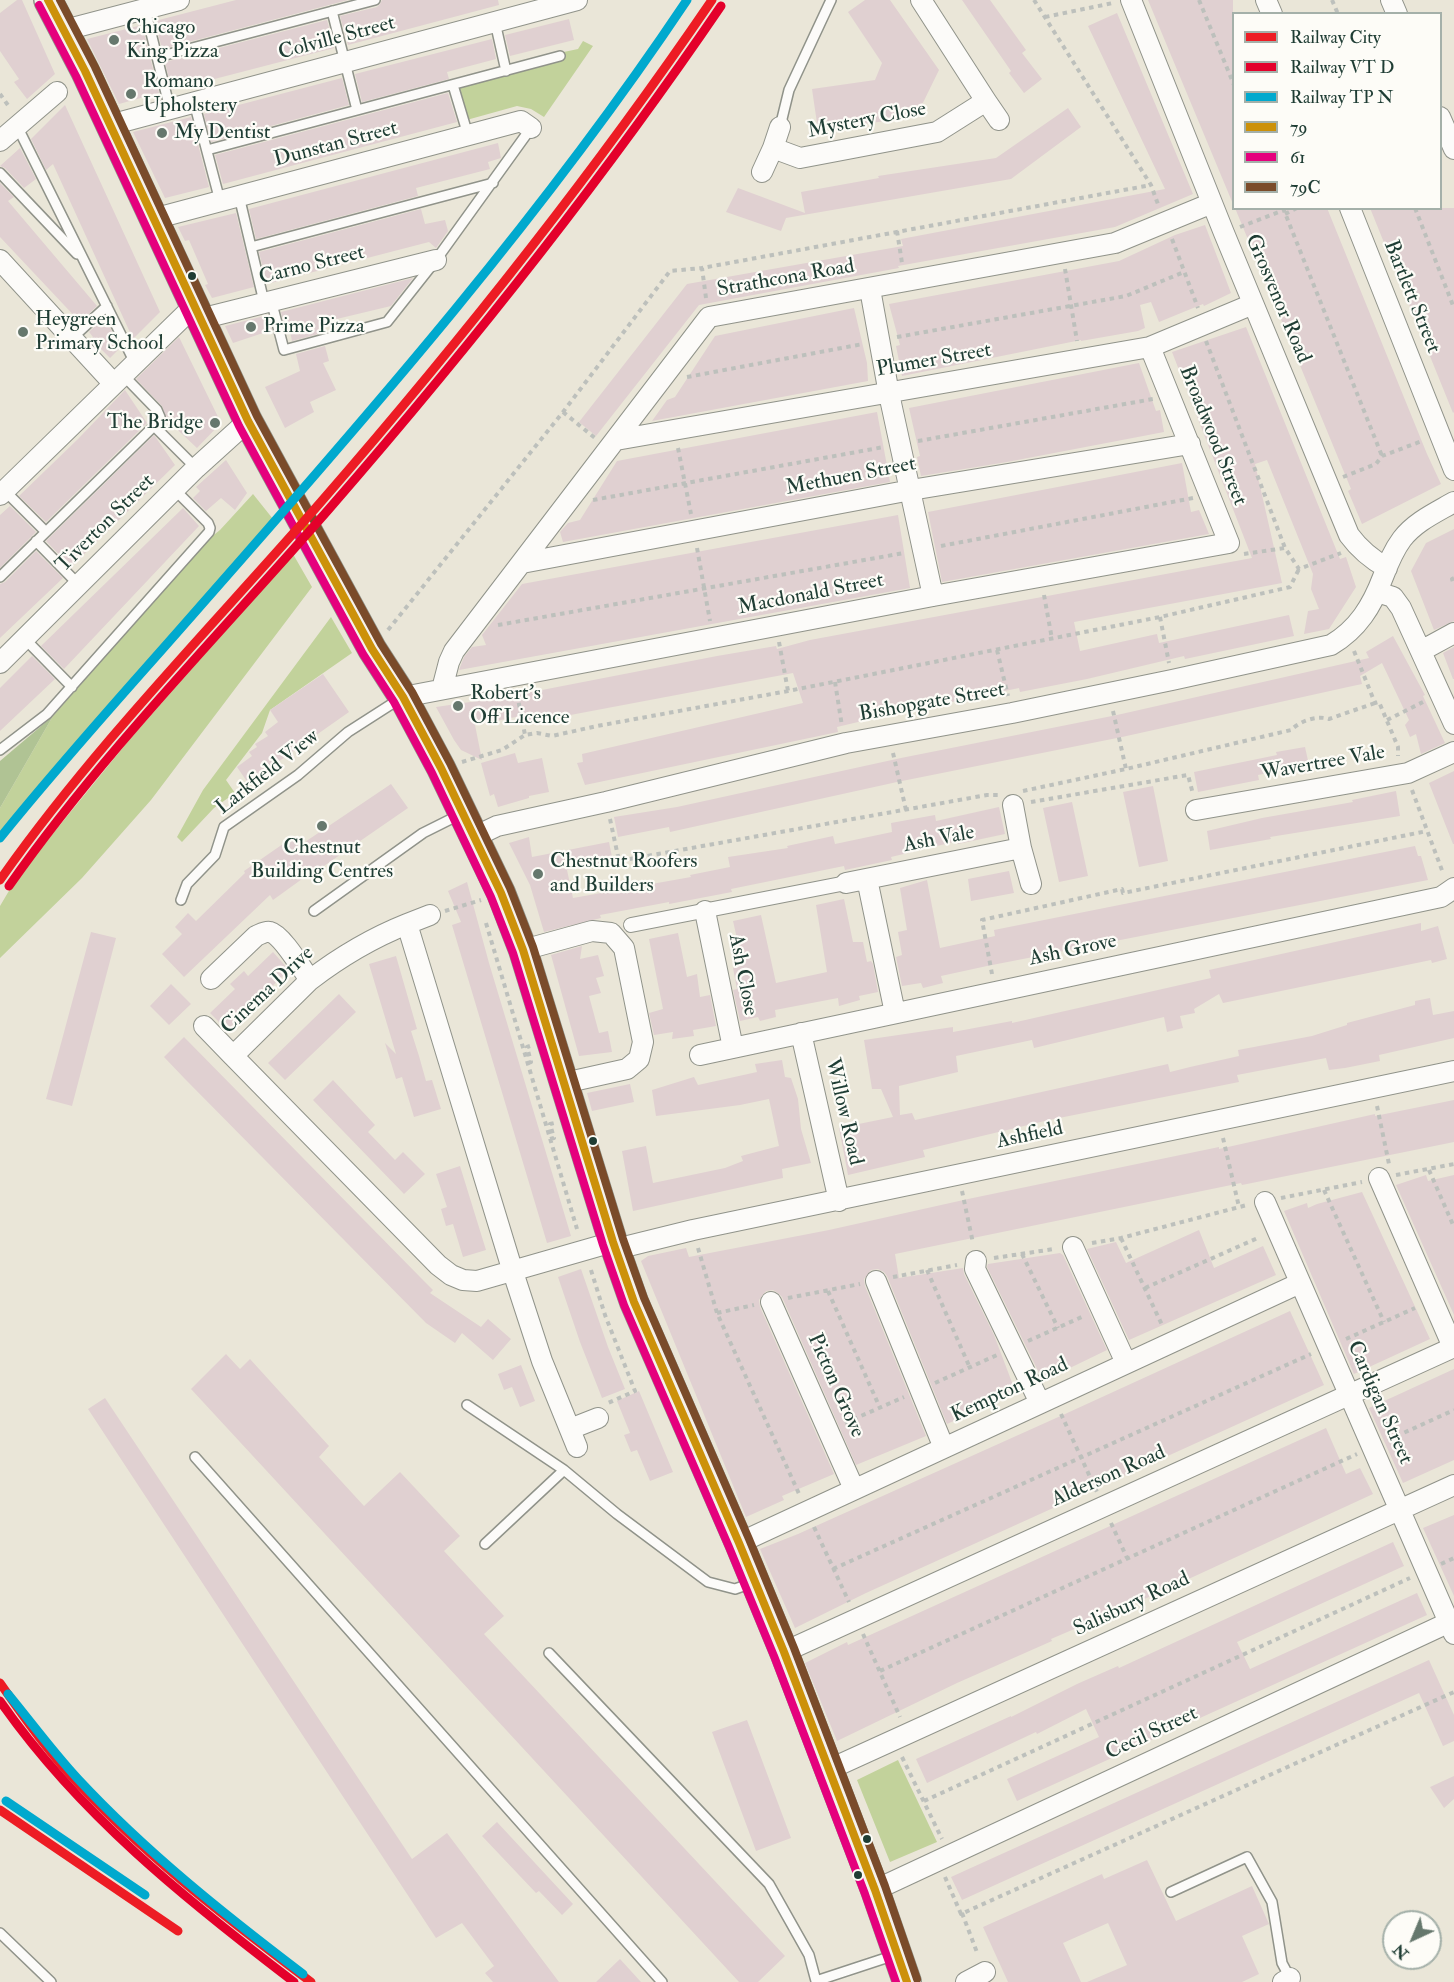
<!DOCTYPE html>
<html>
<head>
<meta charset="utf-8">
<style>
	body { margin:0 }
	#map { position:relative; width:1454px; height:1982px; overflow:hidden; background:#eae6d8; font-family:"IM FELL Double Pica",serif }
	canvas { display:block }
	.legend { position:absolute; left:1232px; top:12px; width:210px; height:198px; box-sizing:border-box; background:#fdfcf7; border:2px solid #a4b0a9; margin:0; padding:8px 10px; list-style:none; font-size:18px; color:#1f3d34 }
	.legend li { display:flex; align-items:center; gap:12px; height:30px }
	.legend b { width:30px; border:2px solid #a4b0a9 }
	.north { position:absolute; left:1382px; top:1910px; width:60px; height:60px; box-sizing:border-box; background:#fdfcf7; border:2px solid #a4b0a9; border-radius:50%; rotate:224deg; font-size:16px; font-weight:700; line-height:24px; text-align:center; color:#1f3d34 }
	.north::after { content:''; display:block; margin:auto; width:21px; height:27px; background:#66786d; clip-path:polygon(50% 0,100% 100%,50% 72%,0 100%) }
</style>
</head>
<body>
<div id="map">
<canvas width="1454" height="1982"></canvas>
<ul class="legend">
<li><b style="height:8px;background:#ed1c24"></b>Railway City</li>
<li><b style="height:8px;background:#e4002b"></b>Railway VT D</li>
<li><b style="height:8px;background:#00a9ce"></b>Railway TP N</li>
<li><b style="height:8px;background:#cc910a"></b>79</li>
<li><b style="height:8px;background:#e5007d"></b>61</li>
<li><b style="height:8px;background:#7a4b2a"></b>79C</li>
</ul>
<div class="north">N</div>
</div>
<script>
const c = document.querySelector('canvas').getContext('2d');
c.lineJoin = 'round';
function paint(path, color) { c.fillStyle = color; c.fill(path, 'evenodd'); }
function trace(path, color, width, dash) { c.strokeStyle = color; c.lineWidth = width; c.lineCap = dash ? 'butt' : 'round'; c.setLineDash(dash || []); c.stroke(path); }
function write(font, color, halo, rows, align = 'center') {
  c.font = font + ' "IM FELL Double Pica",serif'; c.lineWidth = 4.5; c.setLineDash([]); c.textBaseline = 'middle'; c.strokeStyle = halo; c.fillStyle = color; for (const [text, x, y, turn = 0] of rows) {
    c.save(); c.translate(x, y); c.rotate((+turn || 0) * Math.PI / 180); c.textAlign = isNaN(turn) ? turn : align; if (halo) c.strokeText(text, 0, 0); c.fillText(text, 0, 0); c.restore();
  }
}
paint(new Path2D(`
	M583,41L593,46L544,117L531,109L517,106L463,121L453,85L559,53L578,49Z
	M253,494L273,519L104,711L0,835V808L53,716L210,538L220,530Z
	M293,554L312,587L151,800L82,878L0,958V906L16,879L130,739Z
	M331,617L352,653L270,710L262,733L226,780L235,793L214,808L182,842L177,837L203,790Z
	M898,1760L937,1842L890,1862L857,1780Z`), '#c2d29b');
paint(new Path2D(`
	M53,716L0,808V761Z`), '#b0c394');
paint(new Path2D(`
	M17,0H22L55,74L27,99L14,82L19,79L0,51V13Z
	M236,0H348L162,49L155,21Z
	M382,0H498L499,5L348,45L340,16L377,7L380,4Z
	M865,0H890L939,70L916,117L818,130L812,89L875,80L882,63L848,12Z
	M962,0H990L1026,50L1022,53L1042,79L1024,93L1009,73L1011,71Z
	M1148,0H1233V204Z
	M1117,13L1193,194L1115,227L898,266L899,268L699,305L596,436L579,422L687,284L903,246L901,239L1165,189L1088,26Z
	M569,19L574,40L510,56L505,35Z
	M327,20L334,48L172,90L165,62Z
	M142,25L159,93L119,104L87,39Z
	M492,39L496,59L447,72L449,79L362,102L355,74Z
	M342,78L349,105L211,142L204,114Z
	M448,93L457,122L223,184L215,155Z
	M65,105L160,312L133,339L53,164L46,170L31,139Z
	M1068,108L1081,127L1011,179L786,218L781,231L726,212L738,188L805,213L801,192L879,178L878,176L996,158Z
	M191,117L209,187L165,198L133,132Z
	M498,143L501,158L488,162L490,169L416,188L418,196L256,239L249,209Z
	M20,148L36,179L24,188L5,168L0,166Z
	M0,183L14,197L8,201L97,306L80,322L0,237Z
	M1235,208H1327L1427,454L1441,484L1362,524L1348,491L1351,489Z
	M1370,208H1454V412L1453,413Z
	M421,209L425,224L445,220L448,231L436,248L429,242L267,284L259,252Z
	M236,213L254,287L212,298L205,285L208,284L189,240L185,241L178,227Z
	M1205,225L1231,293L1204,306L1203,304L1159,322L1151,302L1140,305L1145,328L1138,331L1081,341V340L902,376L896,346L900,345L889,304L1119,261L1175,235Z
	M413,278L391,306L320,323L322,333L292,341L290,331L286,332L281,312Z
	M854,308L867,363L868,381L652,421L667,400L675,397L715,336Z
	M268,315L272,330L233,343L225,326Z
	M105,317L120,348L110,358L91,339L93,337L89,332Z
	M1246,327L1340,559L1346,557L1356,587L1329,629L1304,634L1308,611L1319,609L1311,589L1313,574L1267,460L1255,464L1282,583L1074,622L1080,651L1157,634L1159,643L1289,615L1294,636L1185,659L1184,656L1087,679L1020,692L1019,688L875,718L837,727L838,732L585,785L577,763L583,762L582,754L803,703L793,673L528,723L526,715L475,725L482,760L461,750L454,740L436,707L511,696L717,656L776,646L777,649L810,640L1252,558L1172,352Z
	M179,337L221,423L197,448L166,419L162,406L136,379Z
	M325,346L329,361L323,363L336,390L310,402L314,412L285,428L265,387L300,371L296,354Z
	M1139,363L1156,411L1160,410L1164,432L1007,462L921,476L917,457L920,456L909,408Z
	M125,390L147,423L46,522L19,496L78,439Z
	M877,412L890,482L563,542L560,532L568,523L580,520L617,461Z
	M154,435L175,465L71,567L46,541Z
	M226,460L247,493L235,510L221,498L206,511L193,498L200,491L196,487Z
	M1182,463L1191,512L1199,510L1209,534L942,582L928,512Z
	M10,506L36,532L0,568V515Z
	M183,508L199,526L64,669L41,646Z
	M898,515L910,588L459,670L464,657L472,647L486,645L482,635L522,584Z
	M1454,529V621L1434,630L1411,571L1426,543Z
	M36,551L63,578L0,638V584L5,582Z
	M1393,636L1425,695L1423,696L1445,743L1421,754L1416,734L1410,737L1405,725L1409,720L1382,663L1360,676L1362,684L1348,687L1122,737L897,782L670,832L669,827L618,837L614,817L677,807L901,758L1117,715L1369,658L1366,652Z
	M1454,647V679H1453L1443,653Z
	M32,656L55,679L0,731V688Z
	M323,674L349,712L248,783L237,767L252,756L249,752L257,747L255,744L268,736L265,732L278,722L270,710Z
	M1305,747L1309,765L1258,775L1259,780L1198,792L1194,772L1277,755L1276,752Z
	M515,753L518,763L542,758L549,792L529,796V798L498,807L494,794L490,796L481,763Z
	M1454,771V844H1453L1429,783Z
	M391,784L408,808L321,868L320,866L273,900L270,895L184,977L162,954L182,934L175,927L188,913L196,921L245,873L244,871L293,837L299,846Z
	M1153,786L1168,861L1139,867L1123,792Z
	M1396,791L1400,816L1270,837L1271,839L1210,850L1207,831L1262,818L1353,802L1352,800Z
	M1072,802L1088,876L1059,882L1043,808Z
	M999,807L1005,834L958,844V841L891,857L892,860L845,870L844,866L731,889L732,892L669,904V902L600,915L601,918L544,932L530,885L509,843L529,837L532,857L609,842L613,862L567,870L573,898L691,877L690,875L730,867L728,857L788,848L787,846L833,836L835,844L892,832L891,823L935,815L936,821Z
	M1415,846L1418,856H1421L1428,880L987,966L941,976L943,983L923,988L921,983L902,986L896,957L902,955L898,932L907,930L900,888L927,880L940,948L995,936L994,930Z
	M1009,871L1014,893L971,901L968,879Z
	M467,882L489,963L571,1236L547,1243L452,925L461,922L448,891Z
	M844,899L853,942H863L867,962L871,961L873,964L878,992L859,996L860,1000L839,1006L838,998L775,1010L776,1017L760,1021L758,1017L740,1021L733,990L737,989L733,968L743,965L733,921L761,915L776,983L827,972L816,905Z
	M1421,923V931L1438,926L1447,959L1432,963L1431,960L1223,1003L1219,994L1194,1009L1195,1013L1180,1016L1183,1028L1167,1032L1164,1017L1034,1048L1032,1040L956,1056L958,1072L899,1086L900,1115L912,1113L915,1120L1168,1064L1170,1072L1190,1067L1239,1056L1238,1050L1312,1036L1347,1025V1023L1415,1005V1001L1430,998L1433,1015L1454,1011V1038L1379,1055L1380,1061L1345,1068L1329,1070L1326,1058L1237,1075L1239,1082L1049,1120L923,1150L925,1157L848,1175L839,1128L893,1117L881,1089H872L864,1040L953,1027V1032L1012,1021V1023L1211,978L1209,970Z
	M91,932L116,938L72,1106L46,1099Z
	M678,933L687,977L697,974L700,997L710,995L716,1026L693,1030L694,1036L672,1039L673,1032L654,1035L649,1013L663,1009L649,939Z
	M582,946L580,959L598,955L604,976L596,978L601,993L589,996L599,1033L608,1031L612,1052L579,1056L551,955Z
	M273,952L289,970L227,1030L210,1013L235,989L230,984L244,971L248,976Z
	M396,956L417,1029L411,1031L419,1056L426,1081L432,1080L441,1109L414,1117L402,1077L396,1079L385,1043L396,1054L369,964Z
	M171,984L191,1004L169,1025L150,1006Z
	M339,994L356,1012L285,1080L268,1063Z
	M184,1037L422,1279L433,1290L430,1293L481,1327L488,1319L511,1339L493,1360L462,1333L455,1343L426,1323L185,1079L164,1057Z
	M782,1060L785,1077L791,1078L798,1099L801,1129L811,1163L782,1169L783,1178L633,1211L622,1151L646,1146L653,1183L725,1168L743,1161L741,1156L779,1146L769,1099L740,1105L656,1116L652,1090L694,1077L698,1085L757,1072L755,1064Z
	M333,1080L375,1125L368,1132L395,1160L403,1152L425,1174L404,1194L313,1100Z
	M630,1084L634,1102L592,1111L587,1093Z
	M1454,1100V1142L1242,1185L1241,1183L895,1254L899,1278L963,1268L964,1274L994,1335L1016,1393L947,1424L887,1276L884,1272L878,1269L871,1270L864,1279L865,1286L926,1436L856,1465L782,1297L778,1293L773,1290L766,1291L759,1300L760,1307L834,1474L782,1496L784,1500L746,1517L641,1261L648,1256L686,1248L689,1257L829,1230L968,1199L1219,1147V1149L1375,1114V1116Z
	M460,1166L486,1250L463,1257L453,1224L446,1226L441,1209L447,1207L436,1174Z
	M1426,1175L1428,1181L1454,1175V1315L1396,1185Z
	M1362,1192L1430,1339L1354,1374L1284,1211L1307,1203L1308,1208L1317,1204Z
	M1199,1230L1214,1268L1263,1246L1276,1275L1129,1340L1087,1249L1116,1242L1126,1263Z
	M1060,1253L1063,1255L1107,1350L1043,1381L987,1267L988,1264Z
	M581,1269L608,1347L625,1389L602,1398L580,1342L558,1277Z
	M1290,1311L1324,1385L866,1593L795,1628L760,1549L798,1534L1065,1414Z
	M226,1354L240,1369L250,1359L329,1446L319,1457L364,1506L400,1472L460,1536L444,1551L504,1616L484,1634L785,1956L758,1982H739L191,1389Z
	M521,1365L535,1401L520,1407L512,1387L504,1390L498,1374Z
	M1454,1369V1460L1403,1483L1369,1408Z
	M639,1391L673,1472L650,1481L637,1450L631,1452L624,1435L630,1433L617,1401Z
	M105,1398L412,1859L447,1833L559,1982H493L485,1973L494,1966L462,1923L436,1938L88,1409Z
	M1326,1428L1346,1474L1360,1468L1373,1494L1156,1594L1051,1639L1052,1641L957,1683L837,1741L805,1663L847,1642L848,1645Z
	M1454,1515V1596L1423,1528Z
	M1393,1542L1404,1566L1237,1642L1250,1669L1417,1593L1427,1615L1017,1801L1007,1779L1099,1737L1086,1709L1037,1734L1036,1732L927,1783L916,1759L1011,1716V1717L1077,1684L1118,1666L1119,1668Z
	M1429,1660L1454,1715V1741L1443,1746L1419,1693L962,1900L951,1877Z
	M747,1720L791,1838L756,1851L712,1732Z
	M1454,1776V1799L1444,1808L1430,1787Z
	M497,1822L573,1904L562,1915L539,1891L536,1893L482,1836Z
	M1147,1860L1176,1921L1252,1886L1269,1924L1242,1936L1259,1974L1242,1982H1087L1127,1965L1108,1923L1063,1943L1081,1982H1008L983,1927L1102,1874L1104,1879Z
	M620,1959L641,1982H596Z`), '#e0d0d1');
const service = new Path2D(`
	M145,9L170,109
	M332,11L357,110
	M495,22L506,71
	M158,57L375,0
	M453,85L468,135
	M194,102L220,201
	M17,126L135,363
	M780,127L789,90L831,0
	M207,150L560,56
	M0,173L77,254
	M239,196L264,302
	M251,247L493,183
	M271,300L284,350L387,322L436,260L531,128
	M71,339L107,306
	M154,426L196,468
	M5,491L46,532
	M36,541L79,585
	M0,577L154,426L160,417L157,410L123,375
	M25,639L72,687
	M0,750L47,714L209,532L210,528L208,523L175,490
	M181,900L187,884L215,855L224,827L298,775L348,732L401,698
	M314,911L423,833L461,814
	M467,1405L564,1470L617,1514L708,1582L735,1589L752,1583
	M195,1457L662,1982
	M485,1544L564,1470
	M549,1653L769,1884L809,1955L816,1981L895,1955
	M1171,1892L1247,1857L1272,1902L1282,1963L1290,1978
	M0,1933L51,1982`);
const pedestrian = new Path2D(`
	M631,925L846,883`);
const minor = new Path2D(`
	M1131,0L1224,233L1349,535C1360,550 1371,559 1387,568
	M1266,0L1272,14
	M1391,0L1397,14
	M65,30L179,0
	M986,101L999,120
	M1440,117L1454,149
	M110,125L577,0
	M0,141L57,92
	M773,148L800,158L937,132L986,101L921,0
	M762,172L773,148L780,127
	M1350,208L1454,470
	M153,219L521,121L531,128
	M0,260L114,384
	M870,289L889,394L933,596
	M200,319L436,260
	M616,440L1150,347L1253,304
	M0,495L194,306
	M522,563L911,490L1190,444
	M1377,592L1393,597L1401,608L1454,724
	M1421,651L1454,633
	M0,663L196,468L248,421
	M442,689L449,662L454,651L709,317L1115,243L1212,203
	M403,697L933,596L1229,543L1150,347
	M1013,805L1021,848L1031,884
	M1196,810L1408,773L1454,752
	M474,837L497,826L606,802L846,743L1012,713L1172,680L1331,645C1358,629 1372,606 1383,577C1388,564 1393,551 1402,539C1415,522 1435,513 1454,502
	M867,879L895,1013
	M846,883L1021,848
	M705,911L733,1048
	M407,924L430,915
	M523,950L592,931L611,933L624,948L643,1042L639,1059L627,1069L564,1083
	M211,979L256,936C261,934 265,931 270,932C282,935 302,969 310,980
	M204,1026L233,1056
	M801,1033L839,1201
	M700,1055L1441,897L1454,888
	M1379,1178L1453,1347
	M1265,1202L1454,1634
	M1073,1247L1126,1363
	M616,1249L693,1230L1454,1071
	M976,1261L975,1269L1040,1403
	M876,1281L944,1448
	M771,1302L854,1489
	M570,1429L598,1418
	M577,1447L542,1361L513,1272L407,924C372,938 340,957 310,980L233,1056L438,1265L451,1275L463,1280L477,1281L613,1242
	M739,1543L1300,1283
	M784,1652L1454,1347
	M830,1769L1454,1485
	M875,1890L1454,1620
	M966,1982L985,1972
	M1283,1982L1290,1978`);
const secondary = new Path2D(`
	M48,0L85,71L248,421L372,649L403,697L441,768L501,893L523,950L613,1242L634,1302L739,1543L784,1652L875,1890L907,1982`);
trace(service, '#90938a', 12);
trace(pedestrian, '#90938a', 16);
trace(minor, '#90938a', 22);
trace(secondary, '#90938a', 30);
trace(new Path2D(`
	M1034,0L1151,185L1159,207
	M1199,0L1234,85
	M1332,0L1338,14
	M1045,17L1113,3
	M0,94L10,108
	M1283,208L1382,456
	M1415,208L1454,308
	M1285,214L1297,208
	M1240,227L1284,210
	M897,231L902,263
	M1172,239L1198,308
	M1065,269L1077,341
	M706,298L702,268L1151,185
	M897,337L1126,296L1184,272
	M1206,341L1285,548
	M687,377L863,344
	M563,412L595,438
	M918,441L1153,399
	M678,448L691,514
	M1343,477L1376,464L1382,456L1422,441
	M593,500L884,447
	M941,546L1193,498
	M697,548L710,621
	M1244,554L1285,548L1299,569L1341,553
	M1454,578L1452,579L1454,585
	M1044,595L1052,639
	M1160,617L1169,663
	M498,625L904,553
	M388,630L563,412L670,271L702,268
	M779,642L788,691
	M997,650L1008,696
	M1354,651L1375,703L1379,702L1398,747V756
	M835,682L842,726
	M517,694L525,735
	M1113,711L1126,769
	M1387,720L1423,702
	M893,753L906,810
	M462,762L502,750L525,735L537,733L552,736L597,726L788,691L1160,617L1290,587L1299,569
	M1412,790L1443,873
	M1023,791L1126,769L1291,730C1300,721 1317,715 1329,719L1375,703
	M1031,802L1188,775L1193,794
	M610,819L619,861L987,795H998
	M445,911L481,900
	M486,923L577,1229
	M992,974L982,920L1122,889L1123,893L1427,831
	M528,1063L531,1062L527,1047L530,1046
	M1377,1106L1389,1164
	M1223,1138L1239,1207
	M550,1139L554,1138L550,1124L554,1123
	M1429,1170L1454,1227
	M1396,1175L1454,1164
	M1324,1190L1384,1322
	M962,1191L973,1243
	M1281,1198L1362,1182
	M1121,1238L1163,1327
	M1092,1243L1121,1238L1247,1205
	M698,1248L717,1313L800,1496
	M1022,1254L1058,1328
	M994,1258L1054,1249
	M591,1270L605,1315L635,1391L608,1403
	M927,1270L970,1368
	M893,1277L957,1265
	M1145,1288L1260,1237
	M828,1291L880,1408
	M788,1298L860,1284
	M717,1313L754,1305
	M1346,1339L1415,1308
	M1028,1341L1084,1316
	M935,1383L997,1355
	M1061,1414L1097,1492
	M845,1423L904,1397
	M1388,1440L1454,1410
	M1111,1523L1127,1558
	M814,1527L849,1602
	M1441,1564L1454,1558
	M833,1569L1311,1354
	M863,1634L900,1717
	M880,1671L1357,1454
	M902,1757L942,1839
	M924,1801L1410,1578
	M945,1877L961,1914L1454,1692
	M962,1913L978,1955`), '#bdc0bc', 4, [4.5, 4.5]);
trace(service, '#fcfbf9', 9);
trace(pedestrian, '#fcfbf9', 14);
trace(minor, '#fcfbf9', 20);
trace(secondary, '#f5f1eb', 27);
trace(new Path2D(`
	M48,0L85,71L248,421L372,649L403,697L441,768L501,893L523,950L613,1242L634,1302L739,1543L784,1652L875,1890L907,1982`), '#cc910a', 8);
trace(new Path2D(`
	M39,5L76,76L239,426L363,654L394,702L432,773L491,897L513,953L603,1245L624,1305L729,1547L774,1656L865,1894L896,1982`), '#e5007d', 8);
trace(new Path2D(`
	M60,0L95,67L257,416L381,644L412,692L450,763L510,888L533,947L623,1239L644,1298L749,1539L794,1648L885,1886L917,1979`), '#7a4b2a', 8);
trace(new Path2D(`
	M0,880C95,745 212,627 320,503C460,342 592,176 712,0
	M0,1683C21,1713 42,1743 66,1770C139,1851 225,1917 311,1982
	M0,1810L178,1931`), '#ed1c24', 9);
trace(new Path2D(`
	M9,886C104,751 221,633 329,509C469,348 601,182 721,6
	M0,1701C79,1814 185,1899 294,1982`), '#e4002b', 9);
trace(new Path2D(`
	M0,838C65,757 135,681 203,603C373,410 544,214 687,0
	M8,1694C31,1722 53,1752 78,1779C146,1852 224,1914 303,1974
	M6,1801L145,1895`), '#00a9ce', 9);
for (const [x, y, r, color] of [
	[114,40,6,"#66786d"],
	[131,94,6,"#66786d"],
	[162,133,6,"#66786d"],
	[192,276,5,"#1f3d34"],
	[251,327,6,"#66786d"],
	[23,332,6,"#66786d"],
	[215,423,6,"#66786d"],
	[458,706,6,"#66786d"],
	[322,826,6,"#66786d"],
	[538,874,6,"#66786d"],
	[593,1141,5,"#1f3d34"],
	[867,1839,5,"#1f3d34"],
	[858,1875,5,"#1f3d34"]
]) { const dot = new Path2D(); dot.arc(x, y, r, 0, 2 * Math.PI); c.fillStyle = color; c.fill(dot); trace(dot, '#fdfcf7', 2); }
write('21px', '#1f3d34', '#fdfcf7', [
	["Chicago",126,28],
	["King Pizza",126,52],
	["Romano",143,82],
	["Upholstery",143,106],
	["My Dentist",174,133],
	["Heygreen",35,320],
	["Primary School",35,344],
	["Prime Pizza",263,327],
	["The Bridge",203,423,"right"],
	["Robert's",470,694],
	["Off Licence",470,718],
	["Chestnut",322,848,"center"],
	["Building Centres",322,872,"center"],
	["Chestnut Roofers",550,862],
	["and Builders",550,886]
], 'left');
write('21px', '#1f3d34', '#fdfcf7', [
	["Colville Street",337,39,-15],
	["Mystery Close",867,121,-11],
	["Dunstan Street",336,145,-15],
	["Carno Street",312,266,-14],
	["Strathcona Road",786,279,-10],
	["Bartlett Street",1411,297,68],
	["Grosvenor Road",1277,299,67],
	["Plumer Street",934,361,-10],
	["Broadwood Street",1212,436,68],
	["Methuen Street",851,477,-11],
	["Tiverton Street",106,524,-45],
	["Macdonald Street",811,595,-11],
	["Bishopgate Street",932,703,-10],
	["Wavertree Vale",1323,764,-10],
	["Larkfield View",268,773,-38],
	["Ash Vale",939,840,-11],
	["Ash Grove",1073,951,-12],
	["Ash Close",742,975,79],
	["Cinema Drive",268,991,-43],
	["Willow Road",843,1112,77],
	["Ashfield",1030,1136,-12],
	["Picton Grove",835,1386,66],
	["Kempton Road",1010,1391,-25],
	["Cardigan Street",1379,1403,66],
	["Alderson Road",1109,1477,-24],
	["Salisbury Road",1132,1605,-25],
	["Cecil Street",1152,1734,-25]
]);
</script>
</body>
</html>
